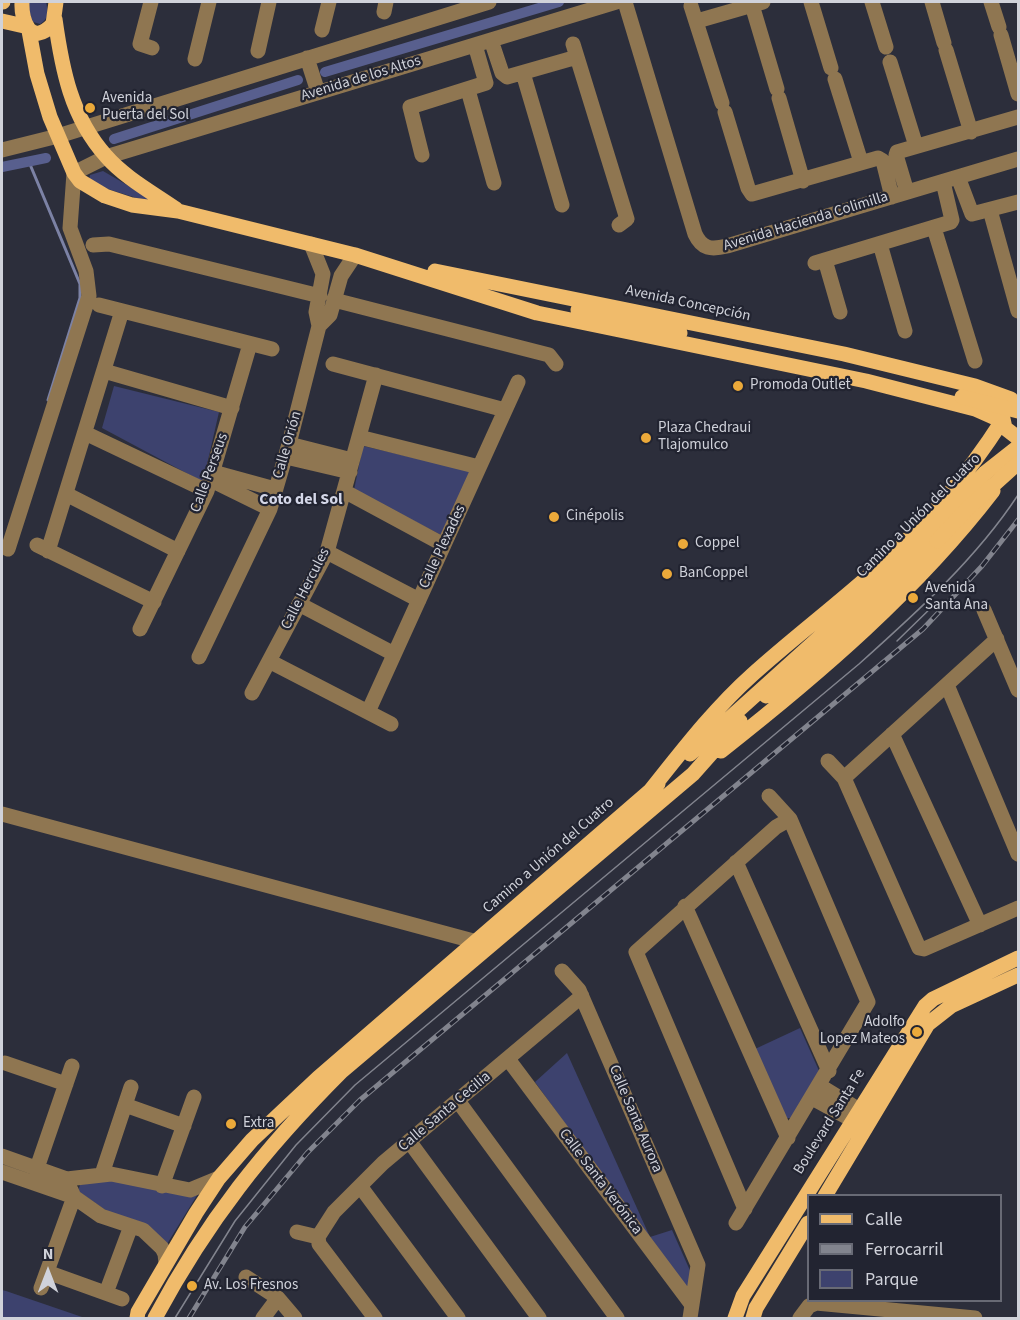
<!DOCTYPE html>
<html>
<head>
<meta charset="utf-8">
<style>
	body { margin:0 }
	#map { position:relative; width:1020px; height:1320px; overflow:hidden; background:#2c2e3b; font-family:"Source Sans 3",sans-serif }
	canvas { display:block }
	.frame { position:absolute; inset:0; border:3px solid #d0d2da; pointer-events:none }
	.legend { position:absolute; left:807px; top:1194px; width:195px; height:108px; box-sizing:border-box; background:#222431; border:2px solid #686a75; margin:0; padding:8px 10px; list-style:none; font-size:18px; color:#d0d2da }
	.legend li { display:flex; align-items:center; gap:12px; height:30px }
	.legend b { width:30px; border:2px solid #686a75 }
	.north { position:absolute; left:18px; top:1242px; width:60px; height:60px; -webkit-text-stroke:4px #222431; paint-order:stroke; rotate:0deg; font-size:16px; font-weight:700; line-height:24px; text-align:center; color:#d0d2da }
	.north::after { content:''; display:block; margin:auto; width:21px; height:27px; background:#d0d2da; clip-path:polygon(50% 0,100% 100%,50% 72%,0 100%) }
</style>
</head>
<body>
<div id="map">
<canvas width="1020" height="1320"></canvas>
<div class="frame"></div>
<ul class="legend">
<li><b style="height:8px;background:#f0bb6b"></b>Calle</li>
<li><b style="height:8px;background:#82848e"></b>Ferrocarril</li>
<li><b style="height:16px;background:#3d426e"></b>Parque</li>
</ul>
<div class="north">N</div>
</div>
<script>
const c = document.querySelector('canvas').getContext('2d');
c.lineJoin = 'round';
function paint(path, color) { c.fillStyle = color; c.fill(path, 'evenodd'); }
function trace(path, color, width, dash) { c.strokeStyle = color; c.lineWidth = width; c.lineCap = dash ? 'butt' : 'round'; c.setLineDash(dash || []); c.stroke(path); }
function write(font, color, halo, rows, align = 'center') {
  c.font = font + ' "Source Sans 3",sans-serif'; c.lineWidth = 4.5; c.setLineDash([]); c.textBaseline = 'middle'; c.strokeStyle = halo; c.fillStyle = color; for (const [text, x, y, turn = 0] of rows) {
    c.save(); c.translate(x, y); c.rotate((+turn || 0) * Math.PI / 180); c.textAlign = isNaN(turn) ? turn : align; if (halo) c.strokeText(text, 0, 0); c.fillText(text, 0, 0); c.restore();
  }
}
paint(new Path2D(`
	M25,2H46C48,11 49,19 40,24L30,21Z
	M103,171L151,199L146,201L98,186L89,180L90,175Z
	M114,386L219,412L203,482L102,428Z
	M363,446L471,471L441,535L354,490Z
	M800,1028L820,1073L792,1118H784L755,1049Z
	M567,1053L650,1237L672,1230L692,1275L691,1288L684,1289L535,1082Z
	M108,1178L199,1192L167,1244L111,1214L78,1191L80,1185Z
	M2,1290L6,1291L85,1318H2Z`), '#3d426e');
trace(new Path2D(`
	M29,162L80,284V298L48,400`), '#7c82a5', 3);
trace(new Path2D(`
	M325,72L559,2
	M114,139L298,80
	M2,167L46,158`), '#585f8e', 10);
trace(new Path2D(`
	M151,2L140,44L152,48
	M625,2L695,234C702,249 711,250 727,246L1018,159
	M811,2L831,68
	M872,2L886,47
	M932,2L944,43
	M991,2L999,27
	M752,5L777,89
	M691,6L722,103
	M384,12L386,2
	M697,21L763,2
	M322,30L329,2
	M1001,35L1018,94
	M491,40L502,73L507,77L577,57
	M573,44L627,219L619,225
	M946,50L971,132
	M258,51L269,2
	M307,58L318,92
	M195,59L209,2
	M890,62L916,146
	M523,73L562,205
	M835,79L861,162
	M468,90L494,183
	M779,98L803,181
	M725,112L748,188L752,194L878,158L883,161L892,197
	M2,150L58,136L489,2
	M422,155L410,107L486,83L475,45
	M958,177L972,214L1018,202
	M907,192L896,155L897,152L1018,117
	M990,210L1018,311
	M934,228L975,361
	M880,244L905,331
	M93,245L109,244L320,296
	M825,260L840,312
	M815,263L951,222L952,220L943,182
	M334,300L549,355L556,364
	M99,305L272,349
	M319,326L330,315L341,276L355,255
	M333,364L505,410
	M104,371L232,408
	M85,433L207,491
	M359,437L479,467
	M289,444L352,460
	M286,457L350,472
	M213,472L275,489
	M211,480L270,509
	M344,491L444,545
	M66,494L178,551
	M37,545L154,602
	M8,549L89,296L86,271L70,228L74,173L106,157L616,2
	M48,551L122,311
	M327,552L419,600
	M299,604L394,654
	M984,610L1018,690
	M140,629L207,491L250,344
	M199,657L270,509L289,444L319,326L316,312L323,274L311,244
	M269,661L391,724
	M947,685L1018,854
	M252,693L327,552L376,375
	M368,712L518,382
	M892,734L980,925
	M828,761L844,778L919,948L924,949L1018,908
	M844,778L997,639
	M2,814L477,942
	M736,862L829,1071
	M685,906L788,1138
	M562,971L579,990L698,1265L690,1318
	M508,1059L692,1305
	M5,1063L66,1084
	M820,1086L869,1116
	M812,1098L865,1127
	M458,1101L617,1318
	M125,1105L184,1126
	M409,1141L539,1318
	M2,1156L67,1179L111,1174L190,1190L219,1178
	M37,1168L72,1066
	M2,1172L74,1197L101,1216L143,1230L162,1248L165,1254L166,1263
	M102,1174L131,1087
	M162,1186L194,1097
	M360,1186L458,1318
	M745,1209L636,952L776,827L790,819
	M736,1223L868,1002L790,819L769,796
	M297,1232L318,1237L319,1244L375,1318
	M318,1237L334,1212L383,1163L582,996
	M47,1272L122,1299
	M246,1277L278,1298L295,1318
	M41,1288L74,1197L71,1190
	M106,1293L131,1226
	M263,1318L278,1298
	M800,1318L809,1306L816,1303L975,1318`), '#8f7651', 15);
trace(new Path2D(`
	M2,2H3
	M22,2C21,22 31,47 53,24L56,2
	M55,19C62,69 71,117 106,156C124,177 153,193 176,209
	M2,21L24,26
	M29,31L37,74L50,117L74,173L80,181L105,196L132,205L178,211L355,255L537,313L866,381L975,409L1002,421C968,474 924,526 878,568C837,605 793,638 752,675C714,709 682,751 650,791
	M435,271L844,354L975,386L1011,399
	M578,310L680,333
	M1002,414L1005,428L1018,438
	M766,696L868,610L937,541
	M721,751C819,674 917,590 993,491
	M690,754L894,570L985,473L1018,447
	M825,1196L928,1024L951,1006L1018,975
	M137,1318L138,1312L196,1213L219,1178L252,1140L318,1078L658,784
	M155,1318C207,1221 264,1149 342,1071L693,774L740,721
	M735,1318L743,1296L925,1006L933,999L1018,958
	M753,1318L756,1308L808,1223`), '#f0bb6b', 15);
trace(new Path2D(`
	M897,641L937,602
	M175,1318L235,1221L296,1145L355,1085L859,664C916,613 976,559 1018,495`), '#82848e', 1.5);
const rail = new Path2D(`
	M189,1318L245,1227L307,1153L360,1100L923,629L982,566L1018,520`);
trace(rail, '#82848e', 5);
trace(rail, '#222431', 3, [9]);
trace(new Path2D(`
	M962,397L1018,411
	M937,541L967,509L1018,463`), '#f0bb6b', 15);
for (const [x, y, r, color] of [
	[90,108,6,"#eba93a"],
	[738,386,6,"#eba93a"],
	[646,438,6,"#eba93a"],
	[554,517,6,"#eba93a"],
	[683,544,6,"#eba93a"],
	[667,574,6,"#eba93a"],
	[913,598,6,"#eba93a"],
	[917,1032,6,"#eba93a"],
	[231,1124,6,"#eba93a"],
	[192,1286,6,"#eba93a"]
]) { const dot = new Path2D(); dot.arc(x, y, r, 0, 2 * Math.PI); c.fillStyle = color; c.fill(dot); trace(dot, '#222431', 2); }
write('15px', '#d0d2da', '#222431', [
	["Avenida de los Altos",361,79,-17],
	["Avenida Hacienda Colimilla",806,222,-17],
	["Avenida Concepción",688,304,12],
	["Calle Orión",288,445,-74],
	["Calle Perseus",210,473,-70],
	["Camino a Unión del Cuatro",919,516,-45],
	["Calle Plexades",443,547,-65],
	["Calle Hercules",306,589,-63],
	["Camino a Unión del Cuatro",549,856,-41],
	["Calle Santa Cecilia",445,1112,-40],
	["Calle Santa Aurora",635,1119,67],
	["Boulevard Santa Fe",830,1122,-58],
	["Calle Santa Verónica",600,1182,53]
]);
write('15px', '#d0d2da', '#222431', [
	["Avenida",102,99],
	["Puerta del Sol",102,116],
	["Promoda Outlet",750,386],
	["Plaza Chedraui",658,429],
	["Tlajomulco",658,446],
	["Cinépolis",566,517],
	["Coppel",695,544],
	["BanCoppel",679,574],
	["Avenida",925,589],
	["Santa Ana",925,606],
	["Adolfo",905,1023,"right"],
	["Lopez Mateos",905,1040,"right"],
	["Extra",243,1124],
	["Av. Los Fresnos",204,1286]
], 'left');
write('bold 16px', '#d4d7e8', '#222431', [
	["Coto del Sol",301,500]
]);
</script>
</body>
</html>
